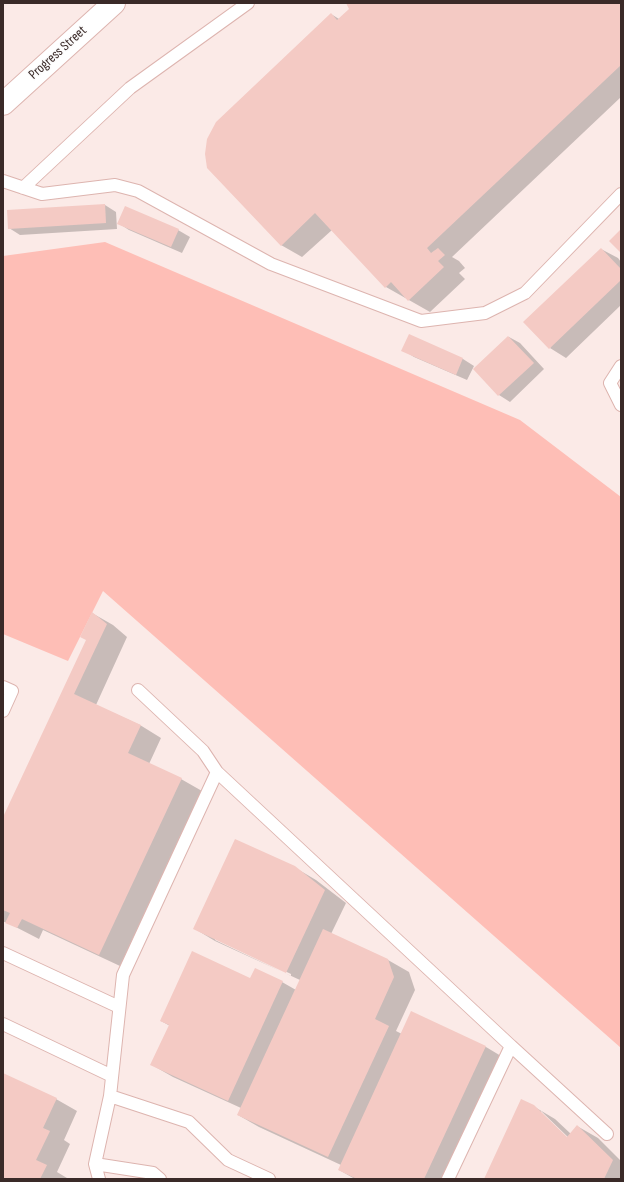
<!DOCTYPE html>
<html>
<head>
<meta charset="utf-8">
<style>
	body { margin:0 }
	#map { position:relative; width:624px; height:1182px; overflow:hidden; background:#fbeae7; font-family:"Sofia Sans Condensed",sans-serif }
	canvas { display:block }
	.frame { position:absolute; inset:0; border:4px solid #3a2a28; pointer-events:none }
</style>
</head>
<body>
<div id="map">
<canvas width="624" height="1182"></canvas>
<div class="frame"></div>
</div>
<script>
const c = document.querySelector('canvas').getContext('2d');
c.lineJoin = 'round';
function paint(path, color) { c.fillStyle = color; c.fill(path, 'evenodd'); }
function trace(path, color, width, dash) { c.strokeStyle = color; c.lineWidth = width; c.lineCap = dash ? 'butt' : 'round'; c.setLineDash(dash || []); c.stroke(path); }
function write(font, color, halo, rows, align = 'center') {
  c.font = font + ' "Sofia Sans Condensed",sans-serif'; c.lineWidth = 3; c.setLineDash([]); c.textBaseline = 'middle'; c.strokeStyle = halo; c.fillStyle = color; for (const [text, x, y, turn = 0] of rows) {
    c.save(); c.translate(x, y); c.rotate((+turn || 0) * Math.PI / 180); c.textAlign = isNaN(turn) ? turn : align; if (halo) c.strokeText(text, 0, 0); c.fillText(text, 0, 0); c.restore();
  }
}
paint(new Path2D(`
	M105,242L520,420L621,497V1048L103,591L68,661L3,634V256Z`), '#febeb6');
paint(new Path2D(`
	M347,3H621V97L452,257L459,261L465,268L459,273L465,279L430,312L386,287L332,230L302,257L281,245L331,14L339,19L350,9Z
	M105,205L116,212L117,229L20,235L9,228Z
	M118,223L178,230L190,237L182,253L129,230Z
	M601,249L618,258L621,262V305L566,358L550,348Z
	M409,336L463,359L474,366L467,380L414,357L403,350Z
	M509,337L520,343L544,369L510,402L499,395L474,369Z
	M92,613L113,625L127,637L96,705L140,725L161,738L149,764L181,779L202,791L120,966L43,930L39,939L6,922H3V819L87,640Z
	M294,867L316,880L346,903L331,934L388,960L409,972L415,990L396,1031L402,1034L412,1013L486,1047L506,1059L451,1179H355L339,1170L341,1165L259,1127L238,1115L241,1108L173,1077L152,1065L170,1026L161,1021L251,979L282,982L296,990L300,980L215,941L195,929ZM215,938L291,974V976L215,940Z
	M3,1074L56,1099L77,1111L64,1140L70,1144L57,1172L67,1178V1179H3Z
	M533,1106L555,1119L571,1134L577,1126L598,1138L621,1161V1179H486ZM541,1111L571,1140L570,1141L541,1114Z`), '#0003');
paint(new Path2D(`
	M346,3H621V65L427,248L431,253L438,248L445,255L438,261L444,267L408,301L391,282L385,288L315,213L281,246L207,168L205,154L207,139L216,122L331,13L337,20L349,9Z
	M105,204L106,223L8,229L7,210Z
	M125,206L179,229L171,247L117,224Z
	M621,229V253L609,241Z
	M601,248L621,269V280L549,349L523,322Z
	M409,334L463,358L456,375L401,351Z
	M508,336L534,363L498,396L473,369Z
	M92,612L107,624L74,694L141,725L128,753L182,778L99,955L22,919L17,928L5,923L10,913L3,910V817L86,640L80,637Z
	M235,839L295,866L325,890L286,973L193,929Z
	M323,929L388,959L394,977L375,1019L389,1026L328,1157L237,1115Z
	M192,951L250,978L255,968L283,981L228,1101L150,1065L169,1025L160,1021Z
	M411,1011L486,1046L424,1179H357L338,1170Z
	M3,1073L57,1098L43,1128L50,1131L36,1160L47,1165L40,1179H3Z
	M521,1099L534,1105L567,1137L577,1125L613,1160L604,1179H484Z`), '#f4cac4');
const service = new Path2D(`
	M3,181L42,194L115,185L138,191L271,264L421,321L485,313L525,293L621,194
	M23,188L130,88L248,3
	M621,366L610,383L621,405
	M3,687L12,691L3,711
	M138,690L203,751L217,772
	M3,953L119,1007
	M3,1024L112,1076
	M511,1046L607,1134
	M110,1096L189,1122L228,1160L269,1179
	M95,1164L99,1179
	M160,1179L153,1173L95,1164L110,1096L123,975L217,772L511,1046L448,1179`);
const minor = new Path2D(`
	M3,104L114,3`);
trace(service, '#ddb4af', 14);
trace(minor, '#ddb4af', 24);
trace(service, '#fff', 12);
trace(minor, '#fff', 22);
write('14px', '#3a2a28', '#fcfcfc', [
	["Progress Street",58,53,-42]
]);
</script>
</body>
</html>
